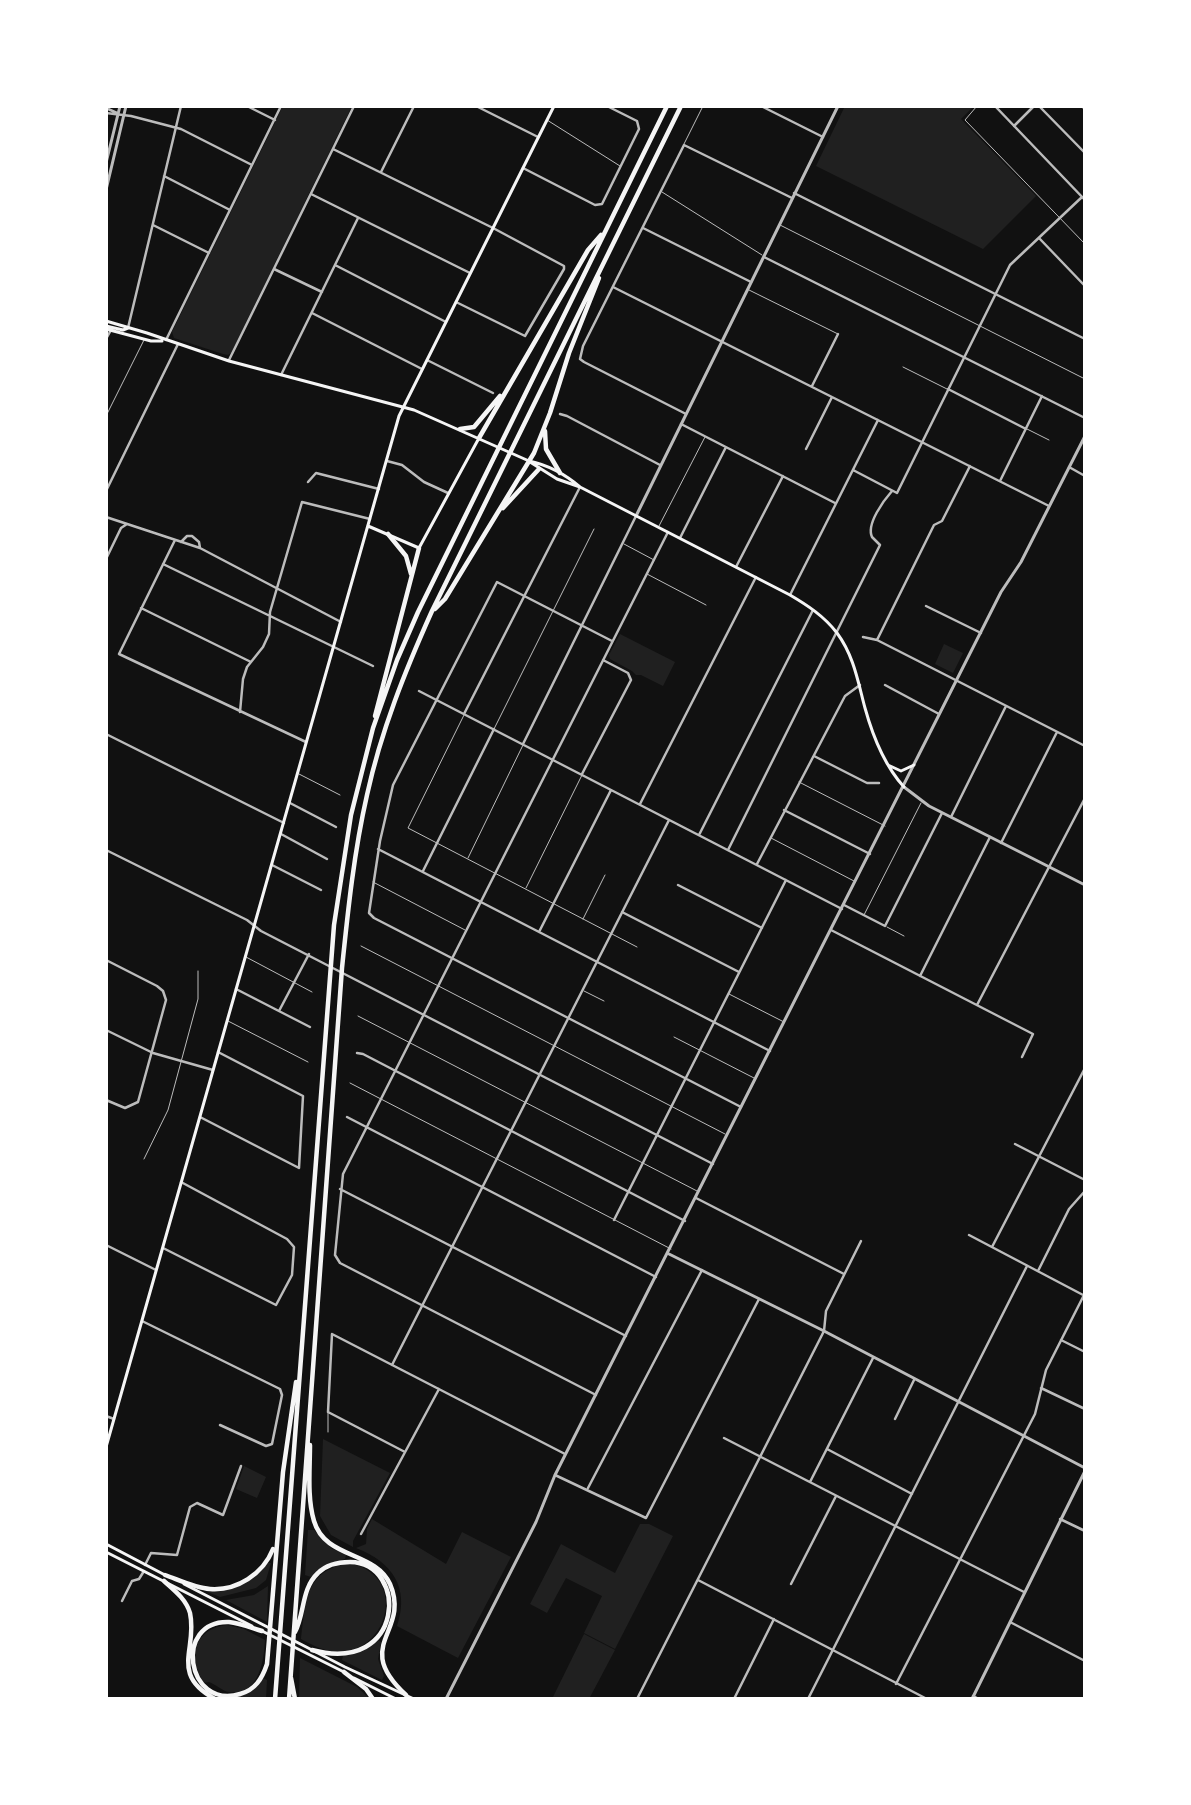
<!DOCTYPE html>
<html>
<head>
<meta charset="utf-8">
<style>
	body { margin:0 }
	#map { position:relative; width:1191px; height:1805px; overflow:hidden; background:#111; font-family:"Archivo Narrow",sans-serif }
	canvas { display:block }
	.frame { position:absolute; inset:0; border:108px solid #fff; pointer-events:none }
</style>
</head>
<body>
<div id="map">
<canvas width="1191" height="1805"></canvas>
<div class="frame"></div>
</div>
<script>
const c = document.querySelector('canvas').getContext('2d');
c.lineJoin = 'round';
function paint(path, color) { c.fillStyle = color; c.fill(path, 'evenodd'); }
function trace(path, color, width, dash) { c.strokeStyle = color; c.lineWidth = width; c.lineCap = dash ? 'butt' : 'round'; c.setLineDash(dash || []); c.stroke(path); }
paint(new Path2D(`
	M283,106H352L231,353L228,355L223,354L177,339L174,338L172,332Z
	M845,106H974L961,119L1036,196L983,249L816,166Z
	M620,634L675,662L663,686L641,675H636L632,671L610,659L609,655Z
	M944,644L963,653L953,673L935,664Z
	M323,1439L390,1473L353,1541V1547L331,1535L320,1516Z
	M244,1466L266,1477L257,1498L236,1489Z
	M372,1519L446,1564L462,1532L511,1557L458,1658L397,1626C410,1587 392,1562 356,1548L366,1544L367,1529Z
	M640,1524H649L673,1536L615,1649L584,1633L602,1596L566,1578L547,1613L530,1604L561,1544L615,1573Z
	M308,1530H314L331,1548L346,1555L345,1559L325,1565L311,1577L305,1575Z
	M267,1563H271L266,1580L256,1588L220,1597L203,1590L238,1586Z
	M348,1563C408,1573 391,1653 337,1652C324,1651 312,1645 301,1639C306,1602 304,1572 348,1563Z
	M268,1586L267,1622L226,1600L254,1595Z
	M227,1625L244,1629L265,1640C264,1661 259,1696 229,1692C224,1692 215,1684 209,1682L204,1683C187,1657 194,1629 227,1625Z
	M584,1634L615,1650L589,1699H552Z
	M377,1639L381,1642L378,1659L384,1676L382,1680L342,1660L343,1656L360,1651Z
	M300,1658L357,1687L370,1699H299Z
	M263,1678L267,1680L266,1699H227C242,1692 251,1693 263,1678Z`), '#202020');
trace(new Path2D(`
	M977,106L965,120L1085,244
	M547,120L620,166
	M684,144L703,106
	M662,192L762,255
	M780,225L1085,379
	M749,290L838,334
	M903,367L947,389
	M106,416L144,340
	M1027,429L1049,440
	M659,526L705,437
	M624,544L654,560
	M647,574L706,605
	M464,715L408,828L637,947
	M494,729L594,529
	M299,774L340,795
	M799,782L885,826
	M771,838L854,881
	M468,858L523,745
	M373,882L465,930
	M526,888L582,775
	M864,915L921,803
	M583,919L605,875
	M887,927L904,936
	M361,946L725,1134
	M246,957L312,992
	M584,991L604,1001
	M729,994L784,1022
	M358,1016L697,1191
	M228,1021L308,1062
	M674,1037L754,1078
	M350,1083L671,1249
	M144,1159L168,1110L198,999V971
	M328,1432V1413`), '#bcbcbc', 1);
trace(new Path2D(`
	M247,106L275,120
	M476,106L538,137
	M761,106L823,137
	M995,106L1085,200
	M1039,106L1085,153
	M1082,106L1085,109
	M106,108L117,113
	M106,113L131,116L181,129L252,165
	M1014,126L1034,106
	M333,149L493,228L564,266V269L525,336L456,302
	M523,168L595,205L602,204L639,129L637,121L607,106
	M381,172L414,106
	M164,176L230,210
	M794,193L1085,339
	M311,194L470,273
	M153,225L209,253
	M643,228L751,282
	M1039,238L1085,286
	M764,257L1085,418
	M335,265L446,322
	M274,269L322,292
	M613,287L1049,506
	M312,313L422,369
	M128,328L181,106
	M106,339L111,330
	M166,340L281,106
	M229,360L354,106
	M427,360L493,393
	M281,375L358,218
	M812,386L838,334
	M948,389L1026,429
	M560,414L567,416L660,465
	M686,414L584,362L580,359L583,346L684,145L792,198
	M681,424L835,503
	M806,449L832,397
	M387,461L402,465L424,482L448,493
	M1069,467L1085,476
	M853,470L897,493L1010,265L1082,197
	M1000,481L1042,396
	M308,482L316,473L379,489
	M106,491L178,344
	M106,517L200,548L341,622
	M680,538L726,447
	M175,540L119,654L306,742
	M181,542L187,536H192L199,542L200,548
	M106,559L121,528L127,524
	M163,564L373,666
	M736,567L783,476
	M790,595L878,420
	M926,606L981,633
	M141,608L251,662
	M863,637L877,640L1085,746
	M877,640L934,525L942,521L970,466
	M612,641L497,582L393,785L380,841L369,913L374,918L741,1107
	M885,685L939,714
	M419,691L842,909
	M240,712L243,679L247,667L263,647L269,634L270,612L302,502L370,519
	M464,714L580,487
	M106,734L284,823
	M523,744L636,516
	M814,756L867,783H879
	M582,774L631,680L628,673L603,660
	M290,803L336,827
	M640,804L756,577
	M784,810L870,854
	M951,817L1006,706
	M281,834L327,859
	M699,835L813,610
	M1001,843L1057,732
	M378,849L770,1051
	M106,850L247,920L261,931L713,1164
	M728,850L880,545L872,537C866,524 884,500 892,491
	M757,864L845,696L860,685
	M272,865L321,890
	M423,871L494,729
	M678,885L762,928
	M844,905L885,926L942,813
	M622,912L739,972
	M831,930L1033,1034L1022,1057
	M539,932L611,790
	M106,960L157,986L163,991L166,1000L138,1102L125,1108L106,1100
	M920,976L990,837
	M236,989L310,1027
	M977,1005L1085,798
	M279,1011L309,954
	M106,1030L153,1053L213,1070
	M357,1053L363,1054L685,1221
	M200,1117L299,1168L303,1096L218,1052
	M347,1117L656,1277
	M1015,1144L1085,1180
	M340,1189L626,1336
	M696,1198L844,1274
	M614,1220L786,880
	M969,1235L1085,1296
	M106,1245L156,1270
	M992,1247L1085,1068
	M163,1248L276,1305L292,1275L294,1247L287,1239L181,1182
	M1038,1271L1069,1209L1085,1191
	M142,1321L280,1389L282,1395L272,1444L266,1446L220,1425
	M1061,1340L1085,1352
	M392,1365L669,820
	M1041,1388L1085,1409
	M596,1395L340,1263L335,1255L343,1174L668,532
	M106,1416L114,1419
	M895,1419L914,1380
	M724,1438L1024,1592
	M827,1449L912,1494
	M405,1452L328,1412L332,1334L565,1454
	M555,1475L646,1518L759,1299
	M810,1482L873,1358
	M588,1488L702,1270
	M1060,1519L1085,1531
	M361,1534L439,1389
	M145,1565L151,1553L177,1555L190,1507L197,1503L223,1515L241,1466
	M698,1580L927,1699
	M791,1584L836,1496
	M122,1601L132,1581L139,1579L144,1571
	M1010,1622L1085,1661
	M896,1684L1035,1414L1046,1370L1085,1293
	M973,1696L979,1699
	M637,1699L824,1331L826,1311L861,1241
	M734,1699L774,1619
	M808,1699L1027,1266`), '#bcbcbc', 2.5);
trace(new Path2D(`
	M106,163L120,106
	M106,190L126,106
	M636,516L838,106
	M904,787L929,806L1085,885
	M669,1254L824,1331L1085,1468
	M446,1699L536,1522L555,1475L1001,592L1021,562L1085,436
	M972,1699L1085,1471`), '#bcbcbc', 3);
trace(new Path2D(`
	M106,321L147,333L229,361L414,410L529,461C548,465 566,475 580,487L790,595C807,605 824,616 837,633C854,656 858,682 865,708C873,737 884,765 904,787
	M106,326L123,330L128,328
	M106,329L151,341H162
	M530,462L557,479L580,487
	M368,526L419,548L479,438
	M888,765L901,771L914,765
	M106,1447L399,416L554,106
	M106,1544L165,1575
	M106,1552L252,1626
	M184,1584L345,1667L414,1699
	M260,1630L344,1672
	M354,1678L396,1699`), '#f5f5f5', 3);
trace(new Path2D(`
	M460,429L474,427L500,396
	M545,431L546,449L560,473
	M479,438L588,250L601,235
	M503,508L539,469
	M388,534L406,556L411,574
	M435,609L445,599L534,453L550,413L569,353L599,278
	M375,716L419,548
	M310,1445C310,1469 307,1498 314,1521C325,1559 375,1551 390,1584C411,1633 351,1644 406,1695
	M165,1575C179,1580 195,1588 210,1589C237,1591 263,1574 273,1549
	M164,1581C174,1590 186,1599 190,1613C198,1649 169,1674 215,1699
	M262,1631C252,1628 240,1623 229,1622C173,1620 186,1710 240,1694C255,1690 262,1679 267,1664L283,1472L296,1382
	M295,1632C305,1613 301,1589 318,1573C326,1565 339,1562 350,1562C409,1563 405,1675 312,1650
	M344,1672L366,1689L373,1699
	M291,1678L295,1699
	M275,1699L334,925L351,815L373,728L397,660L418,612L667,106
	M289,1699L342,968C348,910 354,852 367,795C381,731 405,671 432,611L681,106`), '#f5f5f5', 4.5);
</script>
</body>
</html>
